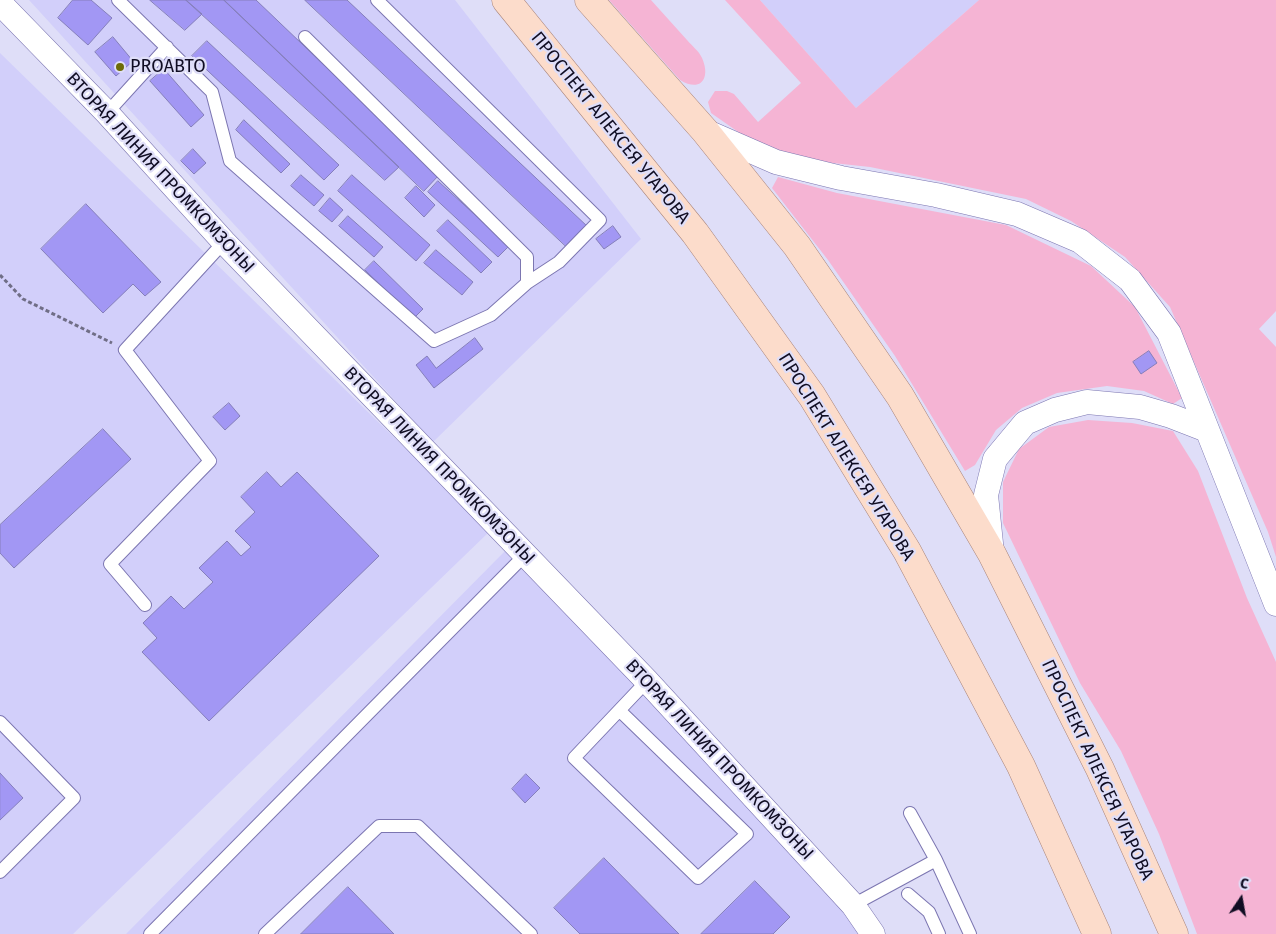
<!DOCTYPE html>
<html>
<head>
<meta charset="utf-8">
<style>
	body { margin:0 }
	#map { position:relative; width:1276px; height:934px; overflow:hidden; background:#dfdef8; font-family:"Fira Sans",sans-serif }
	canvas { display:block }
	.north { position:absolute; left:1216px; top:874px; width:50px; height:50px; -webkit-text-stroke:4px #dfdef8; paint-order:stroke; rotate:12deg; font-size:14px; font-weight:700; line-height:20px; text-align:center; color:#100d23 }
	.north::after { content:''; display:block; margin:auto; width:18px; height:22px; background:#100d23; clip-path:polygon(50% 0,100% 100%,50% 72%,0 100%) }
</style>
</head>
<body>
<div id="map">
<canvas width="1276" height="934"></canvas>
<div class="north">С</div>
</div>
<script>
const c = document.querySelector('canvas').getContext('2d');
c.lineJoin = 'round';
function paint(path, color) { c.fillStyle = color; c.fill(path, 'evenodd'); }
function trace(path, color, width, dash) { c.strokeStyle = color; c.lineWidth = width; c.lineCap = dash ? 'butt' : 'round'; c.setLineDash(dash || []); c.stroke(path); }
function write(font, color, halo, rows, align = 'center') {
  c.font = font + ' "Fira Sans",sans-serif'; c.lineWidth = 4.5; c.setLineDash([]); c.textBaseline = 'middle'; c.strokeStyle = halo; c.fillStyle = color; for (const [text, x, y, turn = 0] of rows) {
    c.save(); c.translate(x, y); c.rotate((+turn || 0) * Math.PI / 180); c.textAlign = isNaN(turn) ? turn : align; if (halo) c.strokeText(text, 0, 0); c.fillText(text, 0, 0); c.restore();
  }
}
paint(new Path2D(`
	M29,0H455L641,239L433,442Z
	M760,0H979L856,108Z
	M0,53L490,531L73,934H0Z
	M508,548L864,934H126Z`), '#d2cffa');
paint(new Path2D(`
	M609,0H651C663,13 675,27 687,40C692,46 699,51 702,58C711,78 701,93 680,80Z
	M725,0H760L856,108L979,0H1276V311L1259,329L1276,347V557L1268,532L1170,307L1125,257L1071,221L1026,199L870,167L796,159L744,136L711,113L708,102L715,91H727L734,94L758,122L801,83Z
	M778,177L837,193L1006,225L1091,266L1135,307L1182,398L1173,404L1144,391L1107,386L1057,393L1022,408L996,430L975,465L965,471L895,356L828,260L772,188Z
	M1088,420L1132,423L1173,431L1198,471L1247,598L1276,662V934H1197L1159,834L1121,751L1080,683L1003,523V482L1019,449L1049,427Z`), '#f5b4d4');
const building = new Path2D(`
	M73,0H91L112,18L88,45L58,18Z
	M150,0H186L202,14L185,30Z
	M186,0H224L399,167L385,180Z
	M224,0H256L439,175L424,191Z
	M305,0H347L588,227L568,248Z
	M113,37L133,61L116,76L95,52Z
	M207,41L339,165L324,180L192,56Z
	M164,69L204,115L191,127L150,81Z
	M244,120L290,164L281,173L236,130Z
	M193,149L206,163L194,174L181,161Z
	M301,175L324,195L314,206L291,186Z
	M352,175L430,245L416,261L338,191Z
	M438,181L509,246L498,257L428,192Z
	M416,186L435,205L424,217L405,198Z
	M330,198L343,210L332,222L319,211Z
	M86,204L161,282L145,296L133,284L103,313L41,249Z
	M348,216L383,247L374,257L339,226Z
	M448,220L492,262L481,273L437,231Z
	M613,226L621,237L604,249L596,239Z
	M436,250L473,282L462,295L424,263Z
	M374,261L423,309L414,318L365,270Z
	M475,338L483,349L434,388L416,365L427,356L436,368Z
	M1149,351L1157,363L1141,374L1133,362Z
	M229,403L240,416L225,430L213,417Z
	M103,429L131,459L14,568L0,553V525Z
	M267,472L281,487L297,472L379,556L209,721L142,652L157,638L143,623L171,596L184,609L213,582L199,568L227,541L241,556L251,547L235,531L255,512L241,497Z
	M0,773L23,798L0,820Z
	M526,774L540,788L525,803L512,789Z
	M604,858L679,934H580L554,908Z
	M755,881L790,917L773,934H701Z
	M348,887L394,934H301Z`);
paint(building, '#a297f4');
trace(building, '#857fbb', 1);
const service = new Path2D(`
	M118,0L212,92L230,161L434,341L491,315L527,283V257L305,37
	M377,0L600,220L559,262L527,283
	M107,113L167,47
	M145,605L110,564L210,461L125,350L224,242
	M620,711L747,834L698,878L574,758L647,681
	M0,722L74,798L0,872
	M910,813L936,860L970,934
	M908,894L929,912L939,934
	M853,905L936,860
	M150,934L525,555
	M265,934L379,826H418L531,934`);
const minor = new Path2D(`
	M0,3L107,113L224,242L647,681L853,905L873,934
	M705,131L776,162L841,178L936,195L1017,214L1080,241L1130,280L1169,333L1276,604
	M992,553L986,495L995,459L1025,423L1055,410L1087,402L1140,407L1171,416L1207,430`);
const primary = new Path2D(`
	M506,0L695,233L812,396L907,551L1021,766L1097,934
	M589,0L705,131L797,246L900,396L992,554L1100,769L1174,934`);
trace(service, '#7c76b1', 14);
trace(minor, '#7c76b1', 25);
trace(primary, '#a8847a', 29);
trace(new Path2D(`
	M0,275L23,299L112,343`), '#706e86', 3, [4, 2.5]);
trace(service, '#fff', 12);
trace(minor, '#fff', 24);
trace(primary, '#fcdccb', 28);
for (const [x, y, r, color] of [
	[120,67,5,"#6d6b08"]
]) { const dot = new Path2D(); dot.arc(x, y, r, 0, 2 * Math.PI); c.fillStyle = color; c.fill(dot); trace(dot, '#dfdef8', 2); }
write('18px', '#100d23', '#dfdef8', [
	["PROАВТО",130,67]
], 'left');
write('18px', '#100d23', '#dfdef8', [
	["ПРОСПЕКТ АЛЕКСЕЯ УГАРОВА",610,128,51],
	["ВТОРАЯ ЛИНИЯ ПРОМКОМЗОНЫ",160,173,47],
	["ПРОСПЕКТ АЛЕКСЕЯ УГАРОВА",846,457,58],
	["ВТОРАЯ ЛИНИЯ ПРОМКОМЗОНЫ",439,466,46],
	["ВТОРАЯ ЛИНИЯ ПРОМКОМЗОНЫ",719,760,47],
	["ПРОСПЕКТ АЛЕКСЕЯ УГАРОВА",1097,770,65]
]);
</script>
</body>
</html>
